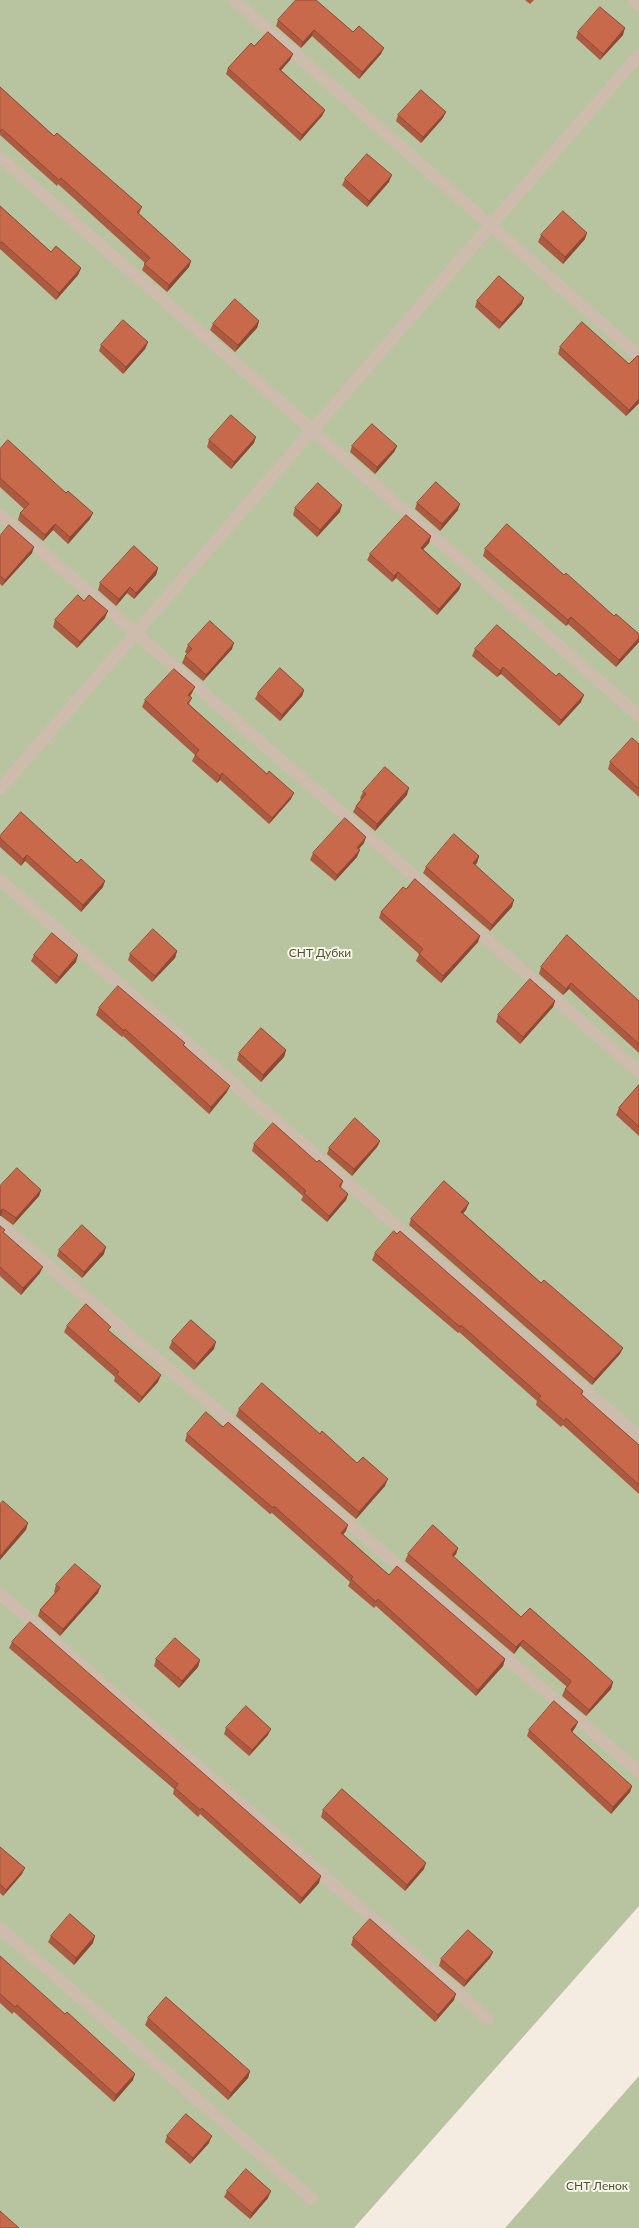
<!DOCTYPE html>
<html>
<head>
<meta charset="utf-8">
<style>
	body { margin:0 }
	canvas { display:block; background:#f4ebe1 }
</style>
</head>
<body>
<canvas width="639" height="2228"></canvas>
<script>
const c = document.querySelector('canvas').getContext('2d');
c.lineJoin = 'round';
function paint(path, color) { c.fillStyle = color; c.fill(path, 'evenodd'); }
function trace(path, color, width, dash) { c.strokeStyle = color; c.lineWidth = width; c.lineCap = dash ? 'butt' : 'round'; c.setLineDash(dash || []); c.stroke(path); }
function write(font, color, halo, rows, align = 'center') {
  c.font = font + ' Lato,sans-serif'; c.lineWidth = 4; c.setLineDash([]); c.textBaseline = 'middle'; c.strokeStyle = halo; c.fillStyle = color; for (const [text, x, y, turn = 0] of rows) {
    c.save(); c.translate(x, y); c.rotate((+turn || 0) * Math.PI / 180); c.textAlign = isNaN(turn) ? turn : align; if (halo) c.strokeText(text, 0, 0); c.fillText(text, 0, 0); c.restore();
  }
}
paint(new Path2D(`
	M0,0H639V1906L354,2228H0Z
	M639,2076V2228H505Z`), '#b8c4a0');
trace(new Path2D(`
	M234,0L639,356
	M633,0L639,6
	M0,157L639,716
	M0,515L639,1072
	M0,789L639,55
	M0,880L639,1437
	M0,1224L639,1772
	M0,1594L488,2019
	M0,1928L312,2199`), '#cdbbac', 12);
paint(new Path2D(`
	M525,0H534L530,4Z
	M278,20L353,32L381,54L359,79L312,36L301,48L276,26Z
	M578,32L623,35L600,60L576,38Z
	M254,46L293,54L290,60L281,70L325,110L322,116L300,141L226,74L228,68Z
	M0,87L54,136L142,207L139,214L191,261L189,267L167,292L142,270L145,263L58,184L57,186L0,135Z
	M398,115L443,118L421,143L396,121Z
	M345,179L389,182L367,207L342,185Z
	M0,206L51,252L81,268L78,275L56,300L0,249Z
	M541,235L585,239L563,264L538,242Z
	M477,301L522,304L499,329L475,307Z
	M259,321L257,328L235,352L210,330L213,324Z
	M148,342L145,349L123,374L99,351L101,345Z
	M560,347L639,403L626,416L558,354Z
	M209,440L254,443L231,469L207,447Z
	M352,446H397L394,452L375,474L350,452Z
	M0,449L90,519L68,544L53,530L43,541L18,520L20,513L24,509L0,487Z
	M417,503L458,510L440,531L415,509Z
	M295,508L340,512L317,537L293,515Z
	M0,536L32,553L2,586L0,584Z
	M431,536L429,543L423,549L461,584L459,590L437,615L396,578L392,582L367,560L370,554Z
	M485,549L564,575L614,616L639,634V642L616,667L568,624L566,626L483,556Z
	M158,568L156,575L134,599L127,593L116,606L98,590L100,583Z
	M84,601L105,618L77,648L53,627L55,620Z
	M188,645L232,649L203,681L182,663L185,656L187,654L185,652Z
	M475,649L581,702L559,726L501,674L497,677L472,656Z
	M304,690L302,696L280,721L255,699L258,693Z
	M192,693L190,696L192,698L189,704L291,799L269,824L220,780L217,783L192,761L195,755L142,707L145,700Z
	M639,744V797L608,769L610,762Z
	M363,792L407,795L375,831L353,812L356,806L361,799L360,798Z
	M0,836L103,887L81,912L25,861L21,866L0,847Z
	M364,843L359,849L357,857L335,881L310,860L313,853Z
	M479,856L477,863L475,864L512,907L490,931L423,873L426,867Z
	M406,889L478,942L441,983L416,961L419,954L379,918L381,912Z
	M177,951L175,958L152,982L128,960L130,954Z
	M34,955L76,962L56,984L31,961Z
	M541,967L639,1001V1053L569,989L563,995L539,974Z
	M555,1001L553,1007L520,1044L496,1022L498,1015Z
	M99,1008L184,1045L227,1092L209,1114L123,1036L122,1037L96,1015Z
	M286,1050L284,1057L261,1082L237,1060L239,1053Z
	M639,1085V1136L616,1115L619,1108Z
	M380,1141L377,1147L352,1176L327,1154L329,1148Z
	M254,1144L317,1162L343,1181L341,1188L348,1194L346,1200L327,1222L301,1200L303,1196L252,1151Z
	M0,1186L41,1190L39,1196L13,1225L1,1216H0Z
	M466,1210L463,1213L620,1354L592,1385L409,1225L411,1219Z
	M0,1226L4,1233L40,1273L21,1295L0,1276Z
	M59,1250L104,1254L82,1278L57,1256Z
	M375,1253L583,1391L582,1395L639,1445V1494L563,1425L561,1427L536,1405L537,1401L459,1332L458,1333L372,1260Z
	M67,1326L109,1331L158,1382L139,1403L114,1381L115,1377L64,1332Z
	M172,1341L214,1349L194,1370L169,1348Z
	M239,1409L320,1434L385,1486L356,1519L236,1416Z
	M223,1427L346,1531L343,1534L389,1575L505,1659L503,1666L476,1696L376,1606L374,1608L348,1586L350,1582L272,1513L270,1514L185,1441L187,1434Z
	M458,1548L456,1554L453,1557L521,1617L613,1682L611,1689L586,1716L562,1696L565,1689L567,1687L520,1646L514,1654L405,1561L408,1554Z
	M56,1585L98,1593L60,1636L38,1616L40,1610L55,1593L54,1592Z
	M12,1642L319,1883L300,1904L200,1814L198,1817L173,1794L174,1789L9,1648Z
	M156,1659L200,1660L198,1667L179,1688L154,1666Z
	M578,1722L575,1728L572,1732L632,1786L630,1792L611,1814L527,1736L529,1730Z
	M226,1728L268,1735L249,1756L224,1734Z
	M323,1810L424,1869L405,1891L321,1817Z
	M0,1847L22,1874L3,1896L0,1893Z
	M51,1936L93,1943L74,1965L48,1942Z
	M353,1938L454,2000L435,2022L351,1945Z
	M493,1952L490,1958L464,1987L439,1966L441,1959Z
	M0,1956L133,2080L114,2102L14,2012L12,2014L0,2003Z
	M148,2018L250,2071L248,2078L228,2100L145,2025Z
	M167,2136L209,2143L190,2164L165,2142Z
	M227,2191L268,2198L250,2219L224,2197Z`), '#ac5a40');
paint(new Path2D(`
	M625,28L623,35L600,60L603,54Z
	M314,30L312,36L301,48L303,42Z
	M384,48L381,54L359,79L362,72Z
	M293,54L290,60L277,75L279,69Z
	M325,110L322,116L300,141L302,135Z
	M446,112L443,118L421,143L423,137Z
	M392,175L389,182L367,207L369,201Z
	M587,233L585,239L563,264L565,257Z
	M191,261L189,267L167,292L169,285Z
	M81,268L78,275L56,300L59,293Z
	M524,298L522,304L499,329L502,323Z
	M259,321L257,328L235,352L238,345Z
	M148,342L145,349L123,374L126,367Z
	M639,399V403L626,416L629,410Z
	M256,437L254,443L231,469L234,462Z
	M397,446L394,452L375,474L377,467Z
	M460,504L458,510L440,531L442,524Z
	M342,505L340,512L317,537L320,530Z
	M93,513L90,519L68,544L70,537Z
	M55,524L53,530L43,541L45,535Z
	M431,536L429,543L419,554L421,548Z
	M34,547L32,553L2,586L5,580Z
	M158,568L156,575L134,599L136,593Z
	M398,572L396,578L392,582L394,576Z
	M461,584L459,590L437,615L439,609Z
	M130,587L127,593L116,606L119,599Z
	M108,611L105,618L77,648L80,642Z
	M571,617L568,624L566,626L568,620Z
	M639,638V642L616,667L619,660Z
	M234,643L232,649L203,681L206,675Z
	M503,667L501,674L497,677L500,671Z
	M195,687L192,693L186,701L188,695Z
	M304,690L302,696L280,721L282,715Z
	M584,695L581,702L559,726L561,720Z
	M222,773L220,780L217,783L220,776Z
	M409,788L407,795L375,831L377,824Z
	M294,793L291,799L269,824L272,818Z
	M366,837L364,843L354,854L357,848Z
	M360,850L357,857L335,881L337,875Z
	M27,855L25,861L21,866L23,859Z
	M479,856L477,863L471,869L473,863Z
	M105,881L103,887L81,912L83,905Z
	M514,900L512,907L490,931L492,925Z
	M480,936L478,942L441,983L443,976Z
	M177,951L175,958L152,982L155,976Z
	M78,955L76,962L56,984L59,977Z
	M571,983L569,989L563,995L566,989Z
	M555,1001L553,1007L520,1044L523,1037Z
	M286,1050L284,1057L261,1082L263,1075Z
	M230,1086L227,1092L209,1114L211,1107Z
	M380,1141L377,1147L352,1176L354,1169Z
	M41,1190L39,1196L13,1225L16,1218Z
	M348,1194L346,1200L327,1222L329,1216Z
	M469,1203L466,1210L459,1218L461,1212Z
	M3,1209L1,1216H0V1211Z
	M106,1247L104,1254L82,1278L84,1272Z
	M43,1267L40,1273L21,1295L23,1288Z
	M216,1342L214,1349L194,1370L197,1364Z
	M623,1348L620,1354L592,1385L594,1379Z
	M161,1375L158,1382L139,1403L142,1397Z
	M388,1479L385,1486L356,1519L359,1512Z
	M28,1523L26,1530L0,1560V1556Z
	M348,1525L346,1531L339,1539L341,1533Z
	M458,1548L456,1554L449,1561L452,1555Z
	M101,1586L98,1593L60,1636L63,1629Z
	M523,1640L520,1646L514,1654L516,1647Z
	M505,1659L503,1666L476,1696L478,1690Z
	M200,1660L198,1667L179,1688L182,1681Z
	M613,1682L611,1689L586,1716L589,1710Z
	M578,1722L575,1728L569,1736L571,1729Z
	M271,1729L268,1735L249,1756L252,1750Z
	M632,1786L630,1792L611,1814L613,1807Z
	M426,1863L424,1869L405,1891L407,1885Z
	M25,1868L22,1874L3,1896L6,1890Z
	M321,1876L319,1883L300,1904L302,1898Z
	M95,1936L93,1943L74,1965L76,1958Z
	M493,1952L490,1958L464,1987L466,1981Z
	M456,1994L454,2000L435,2022L438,2015Z
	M250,2071L248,2078L228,2100L231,2093Z
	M135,2074L133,2080L114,2102L116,2095Z
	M212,2136L209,2143L190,2164L193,2158Z
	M271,2191L268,2198L250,2219L252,2213Z`), '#8c4a34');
const building = new Path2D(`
	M296,0H316L353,32L359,26L384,48L362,72L314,30L303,42L278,20Z
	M600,7L625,28L603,54L578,32Z
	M268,32L293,54L279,69L325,110L302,135L228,68L251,43L254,46Z
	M0,87L54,136L57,133L142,207L137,212L191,261L169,285L144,264L150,258L61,178L59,180L2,129L0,131Z
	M421,90L446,112L423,137L398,115Z
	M367,154L392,175L369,201L345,179Z
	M0,206L51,252L56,246L81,268L59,293L2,242L0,243Z
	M563,211L587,233L565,257L541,235Z
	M499,276L524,298L502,323L477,301Z
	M235,299L259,321L238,345L213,324Z
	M123,320L148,342L126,367L101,345Z
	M582,322L629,364L637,356H639V399L629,410L560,347Z
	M231,415L256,437L234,462L209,440Z
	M372,424L397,446L377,467L352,446Z
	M8,440L66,493L68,491L93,513L70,537L55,524L45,535L20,513L29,504L0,478V449Z
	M436,482L460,504L442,524L417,503Z
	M318,483L342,505L320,530L295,508Z
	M406,515L431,536L421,548L461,584L439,609L398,572L394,576L370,554Z
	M507,524L564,575L566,573L614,616L616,614L639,634V638L619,660L571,617L568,620L485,549Z
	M9,525L34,547L5,580L0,576V536Z
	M134,546L158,568L136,593L130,587L119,599L100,583Z
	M78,595L84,601L89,595L108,611L80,642L55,620Z
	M210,621L234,643L206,675L185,656L192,649L188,645Z
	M497,625L556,676L559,673L584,695L561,720L503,667L500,671L475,649Z
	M280,668L304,690L282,715L258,693Z
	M174,669L195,687L188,695L192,698L187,703L267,774L269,771L294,793L272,818L222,773L220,776L195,755L199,750L145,700Z
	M632,738L639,744V789L610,762Z
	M385,767L409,788L377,824L356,806L366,794L363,792Z
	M21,812L77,863L81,859L105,881L83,905L27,855L23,859L0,838V836Z
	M345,818L366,837L357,848L360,850L337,875L313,853Z
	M454,834L479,856L473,863L514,900L492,925L426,867Z
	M415,879L480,936L443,976L419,954L423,949L381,912L403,887L406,889Z
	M153,929L177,951L155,976L130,954Z
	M52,933L78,955L59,977L34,955Z
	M567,935L639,1001V1044L571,983L566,989L541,967Z
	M530,979L555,1001L523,1037L498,1015Z
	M118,986L185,1043L183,1045L230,1086L211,1107L125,1029L124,1031L99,1008Z
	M261,1028L286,1050L263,1075L239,1053Z
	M639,1085V1127L619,1108Z
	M355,1118L380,1141L354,1169L329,1148Z
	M273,1123L317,1162L319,1160L343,1181L339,1186L348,1194L329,1216L304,1193L306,1191L254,1144Z
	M17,1168L41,1190L16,1218L3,1209L0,1211V1186Z
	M444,1181L469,1203L461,1212L541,1283L544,1280L623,1348L594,1379L411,1219Z
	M82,1225L106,1247L84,1272L59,1250Z
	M0,1226L5,1230L3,1232L43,1267L23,1288L0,1267Z
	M394,1231L397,1234L400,1231L583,1391L581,1394L639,1445V1485L566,1418L564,1421L538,1398L541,1396L461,1325L460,1327L375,1253Z
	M86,1304L111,1327L108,1330L161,1375L142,1397L116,1374L119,1372L67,1326Z
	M191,1320L216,1342L197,1364L172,1341Z
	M262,1383L320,1434L322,1431L357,1463L363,1457L388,1479L359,1512L239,1409Z
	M206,1412L223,1427L228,1422L348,1525L341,1533L389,1575L397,1566L505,1659L478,1690L378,1599L376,1602L351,1579L353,1577L274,1506L273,1508L187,1434Z
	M3,1501L28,1523L0,1556V1504Z
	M433,1525L458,1548L452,1555L521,1617L530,1608L613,1682L589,1710L565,1689L571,1682L570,1680L523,1640L516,1647L408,1554Z
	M75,1564L101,1586L63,1629L40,1610L60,1588L56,1585Z
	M30,1622L321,1876L302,1898L202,1808L200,1810L175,1788L178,1784L12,1642Z
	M175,1638L200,1660L182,1681L156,1659Z
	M554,1701L578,1722L571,1729L572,1732L632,1786L613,1807L529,1730Z
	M246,1706L271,1729L252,1750L226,1728Z
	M342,1789L426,1863L407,1885L323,1810Z
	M0,1847L25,1868L6,1890L0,1884Z
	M70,1914L95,1936L76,1958L51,1936Z
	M370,1919L456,1994L438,2015L353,1938Z
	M468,1930L493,1952L466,1981L441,1959Z
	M0,1956L65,2014L67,2012L135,2074L116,2095L17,2005L15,2007L0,1994Z
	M166,1997L250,2071L231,2093L148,2018Z
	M186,2114L212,2136L193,2158L167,2136Z
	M246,2169L271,2191L252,2213L227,2191Z
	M0,2211L19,2228H0Z`);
paint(building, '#c8694b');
trace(building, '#8c4a34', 1);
write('12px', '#4a5a2e', '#fbf5ee', [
	["СНТ Дубки",320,953],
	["СНТ Ленок",597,2186]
]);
</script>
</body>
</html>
